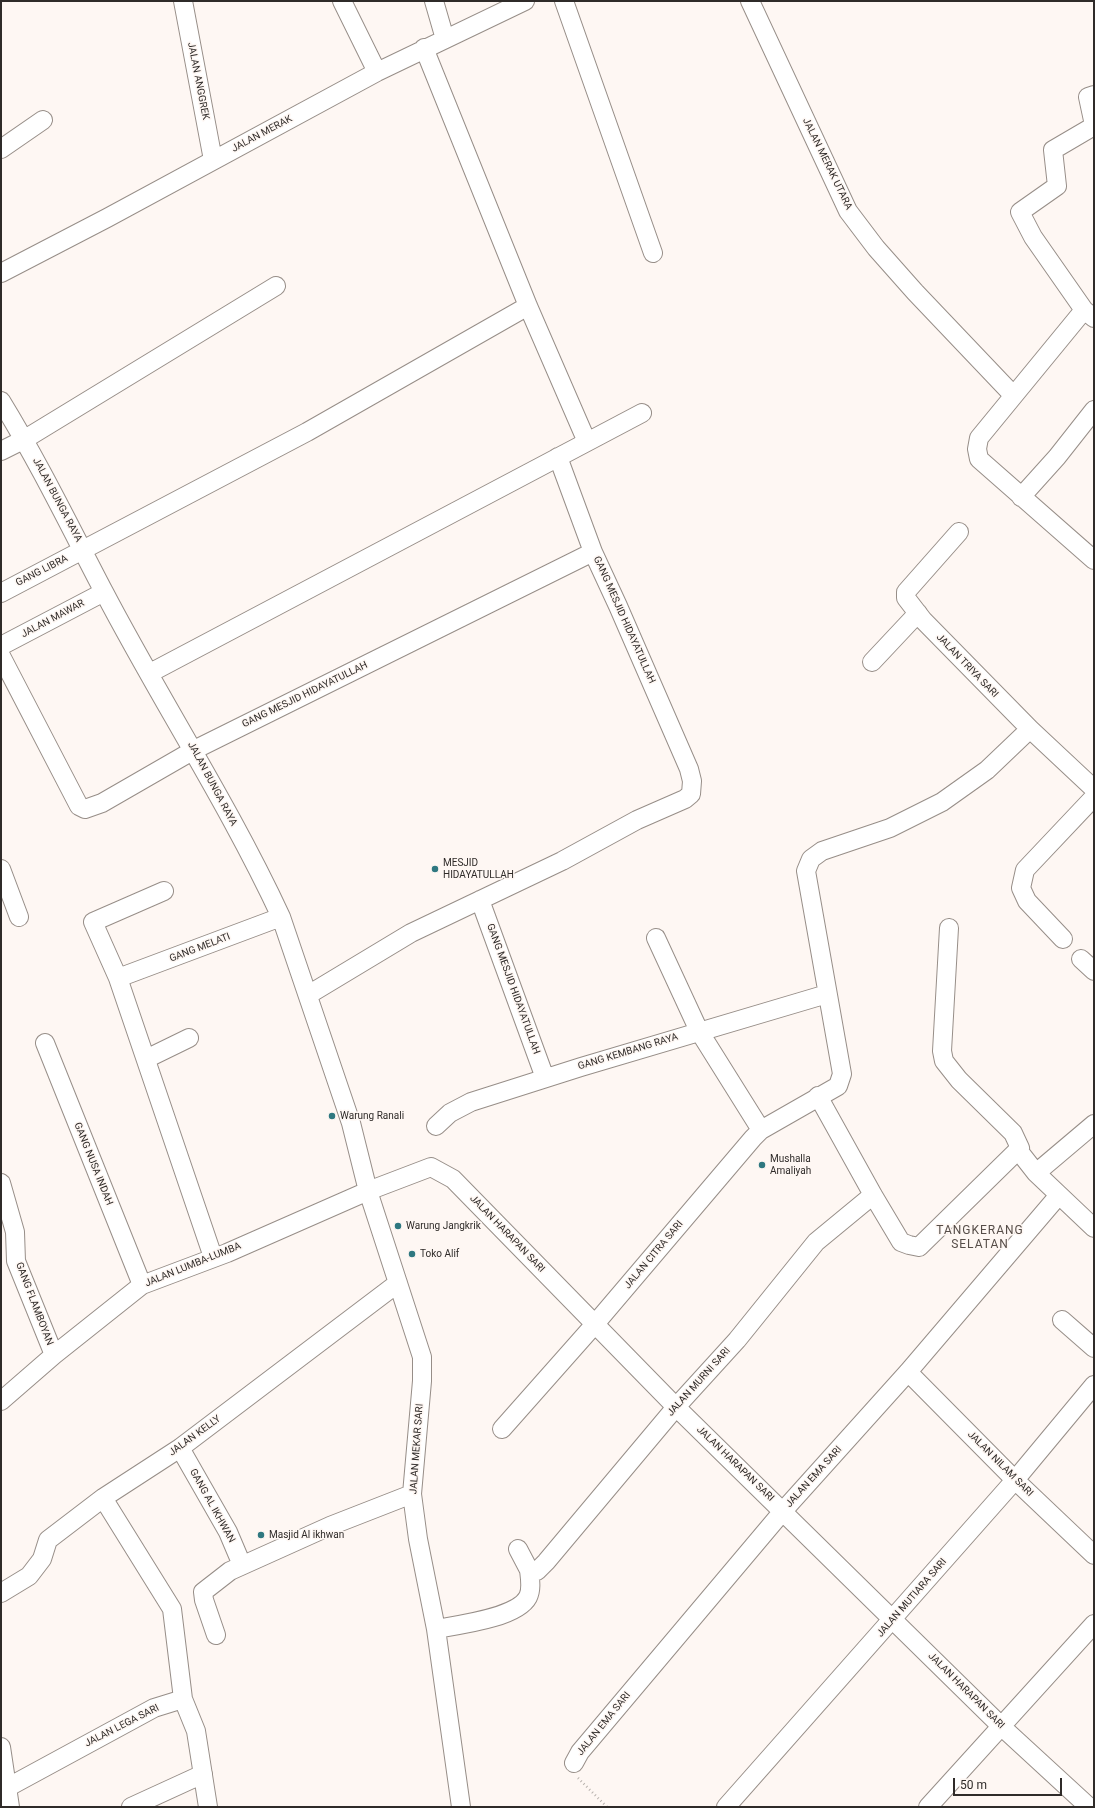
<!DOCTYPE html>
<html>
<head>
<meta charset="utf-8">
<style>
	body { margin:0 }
	#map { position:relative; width:1095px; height:1808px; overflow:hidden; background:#fef7f3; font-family:Roboto,sans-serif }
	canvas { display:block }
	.frame { position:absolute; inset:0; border:2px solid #2f2b29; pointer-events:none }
	.scale { position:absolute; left:953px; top:1778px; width:109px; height:18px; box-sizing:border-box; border:2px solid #2f2b29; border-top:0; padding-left:5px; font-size:12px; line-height:14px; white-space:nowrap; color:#2f2b29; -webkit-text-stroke:3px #fef7f3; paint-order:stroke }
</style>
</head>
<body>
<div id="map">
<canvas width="1095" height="1808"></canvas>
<div class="frame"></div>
<div class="scale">50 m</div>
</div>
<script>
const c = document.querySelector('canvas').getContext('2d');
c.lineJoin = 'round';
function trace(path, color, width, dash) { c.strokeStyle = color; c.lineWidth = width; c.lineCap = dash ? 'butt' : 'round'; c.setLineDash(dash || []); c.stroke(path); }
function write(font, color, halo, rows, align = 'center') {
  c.font = font + ' Roboto,sans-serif'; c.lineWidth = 3; c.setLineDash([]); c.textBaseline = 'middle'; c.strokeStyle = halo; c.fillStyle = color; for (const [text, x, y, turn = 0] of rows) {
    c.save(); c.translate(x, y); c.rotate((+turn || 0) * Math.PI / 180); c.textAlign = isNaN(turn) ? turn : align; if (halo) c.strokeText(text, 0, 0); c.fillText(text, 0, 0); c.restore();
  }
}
const minor = new Path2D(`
	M183,1L213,160
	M342,1L377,72
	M434,1L445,39
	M564,1L653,253
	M750,1L848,211L876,248L915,292L1013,395
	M424,48L528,306L587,442
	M1094,95L1088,97L1094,125
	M1094,126L1053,150L1057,186L1020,212L1033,237L1084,310L1094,318
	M1,149L43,120
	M1,273L107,218L377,72L525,1
	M1084,310L979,438L977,449L979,459L1094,560
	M1,401C39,463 70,527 104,592C161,701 229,805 281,917L351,1123L368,1191L422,1357V1381L412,1494L418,1539L436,1629L461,1807
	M1,451L25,439L276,286
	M558,457L593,552
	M1021,497L1057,457L1094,410
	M959,532L906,592V598L923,620L1030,729L1094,789
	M1,593L307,432L528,306
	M1,646L104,592
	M1,656L79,806L85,809L102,803L194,750L593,552L618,606L689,769L692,781L691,794L685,799L637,820L562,861L411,933L308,995
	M872,662L918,613
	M150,673L642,413
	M1,869L19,917
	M164,891L93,922L118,978L213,1257
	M480,900L545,1078
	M949,928L942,1051L944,1061L959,1080L1013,1133L1020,1148L1018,1150
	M656,938L699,1031L761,1130
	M1063,939L1027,901L1021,888L1025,870L1094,797
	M1081,959L1094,971
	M118,978L281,917
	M45,1043L142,1285
	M146,1059L189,1038
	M818,1096L873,1195L901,1242L909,1245L919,1247L1018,1150L1036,1173L1094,1228
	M436,1126L450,1113L471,1102L581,1067L827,994
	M1036,1173L1094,1124
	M1,1183L15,1232L16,1261L54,1355
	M1062,1320L1094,1348
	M908,1372L1015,1480L1094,1555
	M1,1401L54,1355L142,1285L227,1253L368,1191L431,1167L453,1179L676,1407L1002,1727L1089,1807
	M502,1429L595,1324L753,1138L761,1130L838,1086L842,1074L806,871L811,859L822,851L890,828L942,802L987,770L1030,729
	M180,1448L228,1532L242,1565
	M103,1498L172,1609L183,1699
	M518,1549L529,1570L537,1571L546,1562L676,1407L737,1340L816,1242L873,1195
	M1,1593L29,1576L42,1559L48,1540L103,1498L180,1448L398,1283
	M436,1629C458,1625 517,1618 528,1597C532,1589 530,1579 529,1570
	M216,1635L204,1600L203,1592L230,1571L330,1526L412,1494
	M1,1747L10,1807
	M574,1763L580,1752L783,1511L908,1372L1059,1195
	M1,1791L154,1708L183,1699L196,1731L208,1807
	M131,1807L203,1774
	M726,1807L1015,1480L1094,1385
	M928,1807L1094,1624`);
trace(minor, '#978e88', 20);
trace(new Path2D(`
	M578,1778L607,1807`), '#b9b3af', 2.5, [1, 3]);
trace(minor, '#fff', 18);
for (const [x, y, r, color] of [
	[435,869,4,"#2f7880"],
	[332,1116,4,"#2f7880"],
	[762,1165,4,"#2f7880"],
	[398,1226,4,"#2f7880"],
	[412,1254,4,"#2f7880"],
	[261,1535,4,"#2f7880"]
]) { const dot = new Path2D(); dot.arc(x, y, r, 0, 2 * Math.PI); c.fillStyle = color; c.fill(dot); trace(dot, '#fef7f3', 1.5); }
write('10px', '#2f2b29', '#fef7f3', [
	["JALAN ANGGREK",198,81,79],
	["JALAN MERAK",262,134,-28],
	["JALAN MERAK UTARA",827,164,64],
	["JALAN BUNGA RAYA",57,500,62],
	["GANG LIBRA",42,571,-27],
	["JALAN MAWAR",53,619,-28],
	["GANG MESJID HIDAYATULLAH",624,620,66],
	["JALAN TRIYA SARI",967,666,46],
	["GANG MESJID HIDAYATULLAH",305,695,-26],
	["JALAN BUNGA RAYA",212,784,62],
	["GANG MELATI",200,948,-21],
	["GANG MESJID HIDAYATULLAH",513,989,70],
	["GANG KEMBANG RAYA",628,1052,-17],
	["GANG NUSA INDAH",93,1164,68],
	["JALAN HARAPAN SARI",507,1234,46],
	["JALAN CITRA SARI",654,1255,-50],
	["JALAN LUMBA-LUMBA",193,1265,-22],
	["GANG FLAMBOYAN",34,1304,69],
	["JALAN MURNI SARI",699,1382,-48],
	["JALAN KELLY",195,1436,-36],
	["JALAN MEKAR SARI",417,1449,-86],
	["JALAN HARAPAN SARI",735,1464,44],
	["JALAN NILAM SARI",1000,1464,45],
	["JALAN EMA SARI",814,1477,-48],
	["GANG AL IKHWAN",212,1506,61],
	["JALAN MUTIARA SARI",912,1598,-49],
	["JALAN HARAPAN SARI",966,1691,45],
	["JALAN EMA SARI",604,1724,-51],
	["JALAN LEGA SARI",122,1726,-27]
]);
write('10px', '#2f2b29', '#fef7f3', [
	["MESJID",443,863],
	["HIDAYATULLAH",443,875],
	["Warung Ranali",340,1116],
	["Mushalla",770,1159],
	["Amaliyah",770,1171],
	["Warung Jangkrik",406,1226],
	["Toko Alif",420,1254],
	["Masjid Al ikhwan",269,1535]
], 'left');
c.letterSpacing = '1px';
write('12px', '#564d48', '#fef7f3', [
	["TANGKERANG",980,1231],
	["SELATAN",980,1245]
]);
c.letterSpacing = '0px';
</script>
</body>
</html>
